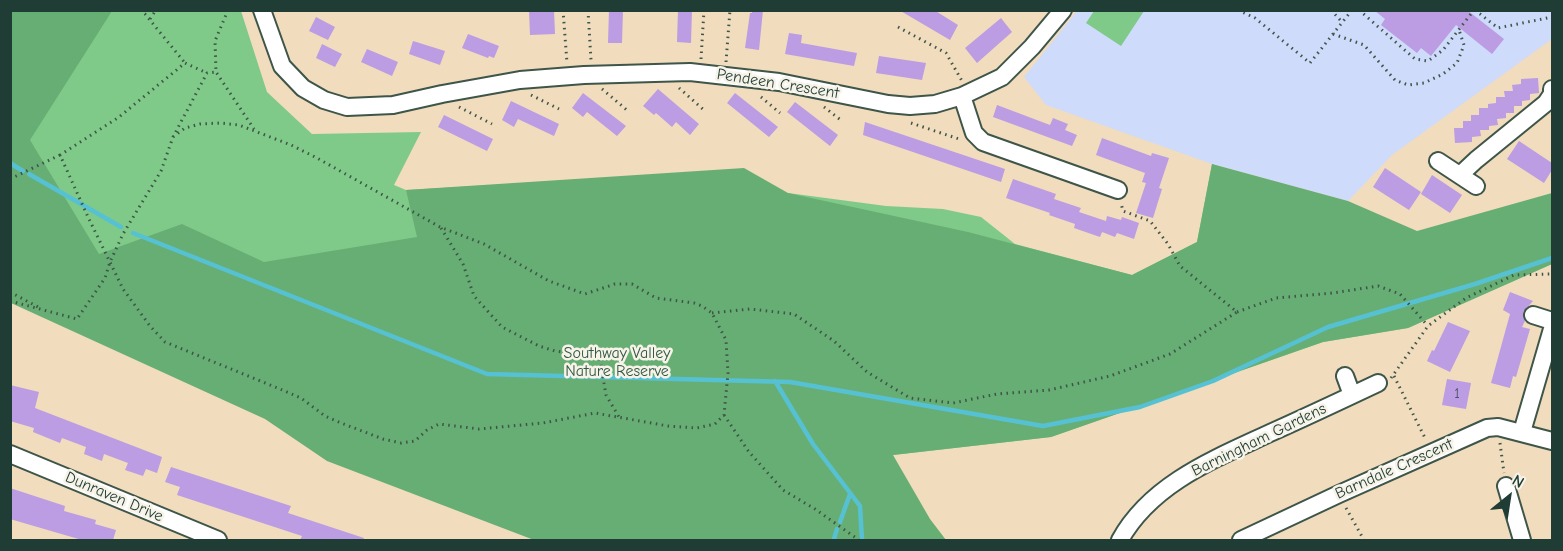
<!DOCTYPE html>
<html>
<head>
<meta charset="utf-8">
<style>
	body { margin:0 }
	#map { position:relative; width:1563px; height:551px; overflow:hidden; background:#f1dcbd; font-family:"Comic Neue",sans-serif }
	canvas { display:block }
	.frame { position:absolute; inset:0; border:12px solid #1f3d34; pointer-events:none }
	.north { position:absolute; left:1479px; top:467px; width:60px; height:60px; -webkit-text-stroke:4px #f7f3e8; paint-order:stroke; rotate:30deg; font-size:16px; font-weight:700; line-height:24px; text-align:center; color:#1f3d34 }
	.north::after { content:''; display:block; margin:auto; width:21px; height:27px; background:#1f3d34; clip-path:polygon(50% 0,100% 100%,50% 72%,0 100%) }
</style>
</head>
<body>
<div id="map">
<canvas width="1563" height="551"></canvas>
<div class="frame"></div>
<div class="north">N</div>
</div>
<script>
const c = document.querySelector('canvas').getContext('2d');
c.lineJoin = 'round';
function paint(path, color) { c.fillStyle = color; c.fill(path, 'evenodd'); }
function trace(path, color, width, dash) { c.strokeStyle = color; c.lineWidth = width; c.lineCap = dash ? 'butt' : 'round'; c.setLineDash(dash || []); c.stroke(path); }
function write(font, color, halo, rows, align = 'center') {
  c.font = font + ' "Comic Neue",sans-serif'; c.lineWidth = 5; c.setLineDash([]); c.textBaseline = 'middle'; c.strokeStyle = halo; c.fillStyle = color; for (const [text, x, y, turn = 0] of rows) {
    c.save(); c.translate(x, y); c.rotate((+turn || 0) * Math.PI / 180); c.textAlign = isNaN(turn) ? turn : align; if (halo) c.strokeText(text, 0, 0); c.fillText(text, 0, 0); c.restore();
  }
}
paint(new Path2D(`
	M1077,11H1552V39L1392,155L1348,201L1212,164L1046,105L1024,77Z`), '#cedbfa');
paint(new Path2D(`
	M11,11H241L267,92L312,134L421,132L394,185L406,190L578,180L788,193L886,206L943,209L981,217L1015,244L1132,275L1197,242L1212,164L1416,241L1552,264L1408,328L1323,342L1051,437L893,455L898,508L11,303Z
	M1094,11V10L1144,11L1121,46L1086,23Z`), '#7fca88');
paint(new Path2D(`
	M11,10L112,11L30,140L99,254L182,224L264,262L417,237L406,190L744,168L788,193L968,232L1132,275L1197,242L1212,164L1348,201L1417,231L1552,193V264L1408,328L1323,342L1051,437L893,455L930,519L946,540H534L327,461L265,419L11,303Z`), '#67ae74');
trace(new Path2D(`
	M10,163L23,171
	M29,174L121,227
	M133,233L487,374L790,382L1043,426L1140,407L1213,381L1328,327L1475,284L1552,258
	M775,381L813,444L860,506L862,540
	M840,522L850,494
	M834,539L837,529`), '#57c1d4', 4.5);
paint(new Path2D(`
	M529,10H554L555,34L530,35Z
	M609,10H623L622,43H608Z
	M678,10H692L691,43L677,42Z
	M752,10H763L759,50L745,48L750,13H752Z
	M899,10H934L958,25L950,40Z
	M1374,10H1467L1504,39L1492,54L1456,25L1431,56L1421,48L1417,53L1381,25L1385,19Z
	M316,17L335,27L328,40L309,31Z
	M1001,18L1012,32L977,63L965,48Z
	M789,33L802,35L801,43L857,53L854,66L785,54Z
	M468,34L499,46L494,58L489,56L488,58L462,48Z
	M413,41L445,51L440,65L409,54Z
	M322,44L342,54L335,67L316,58Z
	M367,49L398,62L392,76L361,62Z
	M879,56L926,63L922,80L876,73Z
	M1538,78L1539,93L1530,94V100L1522,101V106H1514V113H1506V118L1497,119L1498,125L1489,126V130H1480L1481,136L1472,137V142L1455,143L1454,128H1463V121H1471V115H1479V108H1488V104L1496,103V97H1505L1504,91H1513L1512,85L1521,84V79Z
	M658,89L699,124L690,135L676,122L672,127L656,113L654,115L643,106Z
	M583,93L626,126L617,136L587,112L583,117L572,108Z
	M735,93L778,127L769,137L727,103Z
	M511,101L559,124L554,136L518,119L514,127L502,120Z
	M795,102L838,135L830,146L787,112Z
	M997,105L1050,125L1053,118L1068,124L1065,130L1077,135L1072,146L993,117Z
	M444,115L493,139L487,151L438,127Z
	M865,122L1005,169L1001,182L863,135Z
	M1102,138L1151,156L1152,153L1169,158L1159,188L1162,189L1153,218L1136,213L1146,183L1142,182L1145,173L1096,155Z
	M1519,141L1552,163V170L1544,183L1507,159Z
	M1385,168L1421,192L1409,210L1373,187Z
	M1432,175L1462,195L1450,213L1421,194Z
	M1013,179L1056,194L1054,199L1081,208L1079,212L1106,221L1107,216L1121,220L1122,217L1139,223L1134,239L1117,233L1115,237L1102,232L1100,237L1074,228L1075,224L1049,215L1050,213L1006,198Z
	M1510,292L1533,301L1523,312L1525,321L1522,327L1530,329L1516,377L1513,376L1510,388L1491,383L1510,314L1503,310Z
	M1448,322L1470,331L1450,372L1427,361L1432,350L1434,351Z
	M1447,379L1471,383L1466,409L1442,405Z
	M10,385L39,392L35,408L162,457L157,473L146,469L143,476L125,470L128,463L104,454L102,461L84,454L86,447L62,438L60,443L33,432L34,428L10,421Z
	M171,467L291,506L288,513L364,538L363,540H300L302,536L177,495L180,487L165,482Z
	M10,488L65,506L64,511L96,520L95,524L116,530L113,540H82L10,519Z`), '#bc9ce3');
const street = new Path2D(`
	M262,10L282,66L303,88L324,100L347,107L393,105L442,94L520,80L584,75L690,72L779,82L888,104L910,106L935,104L962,96L1002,77L1032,47L1063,10
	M962,96L974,133L983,142L1118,190
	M1438,161L1476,186
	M1460,175L1476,160L1546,103L1552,94V89
	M1533,315L1552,321
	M1345,376L1352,395
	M1522,432L1552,329
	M10,454L218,540
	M1506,486L1522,540
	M1120,540C1151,484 1214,459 1270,433C1306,417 1342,400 1378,383
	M1241,540L1339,494L1487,428L1498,427L1552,441`);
trace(street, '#3e5549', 20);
trace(new Path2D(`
	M140,10L145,14L185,63
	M228,10L215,41L216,72L254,129
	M563,10L567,63
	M588,10L591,60
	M1238,10L1255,18L1310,63L1352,10
	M1331,10L1342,22
	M1359,10L1415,59L1428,61L1443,50L1474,10
	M1475,10L1498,28L1552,17
	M150,19L156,10
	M898,27L946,53L962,81
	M1333,34L1364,45L1395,80L1408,85L1424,83L1443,74L1457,63L1464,45L1459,30
	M701,59L704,10
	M726,62L730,10
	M679,88L705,111
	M602,89L628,111
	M531,95L559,109
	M761,97L780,113
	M459,107L492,124
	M824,107L842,121
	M911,123L959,139
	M173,137L185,128L200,124L220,123L239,125L291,145L317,158L440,227L484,244L549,281L585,294L615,284H632L656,298L694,303L702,306L712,313L726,340L728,373L724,415L715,424L697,428L668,426L595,413L543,423L479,429L439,424L427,430L415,441L401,443L383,439L341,423L325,416L301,398L280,389L165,342L150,326L123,289L88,217L60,155L119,117L185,63L207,73
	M10,179L60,155
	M441,228L463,264L474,296L502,327L539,346L555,351L588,355L600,359L606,395L619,417
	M10,292L38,307
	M10,301L77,319L105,278L110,262L123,234L161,171L173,137L207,73L216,72
	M1237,312L1276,298L1333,293L1378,286L1400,294L1428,326
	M712,313L750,309L794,314L834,341L867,372L910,398L953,403L997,394L1049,390L1110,376L1170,354L1237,312L1180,266L1168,244L1150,221L1123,211L1121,203
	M1394,376L1426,440
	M1391,378L1428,326L1466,298L1514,275L1552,274
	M724,415L749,452L783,490L815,509L859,540
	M1500,443L1504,473
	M1346,508L1364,540`), '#3e5549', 3, [1.5, 4.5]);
trace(street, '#fff', 16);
write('14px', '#465560', null, [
	["1",1457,394]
]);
write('16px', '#1f3d34', '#f7f3e8', [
	["Pendeen Crescent",778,84,9],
	["Barningham Gardens",1259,440,-26],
	["Barndale Crescent",1394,469,-24],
	["Dunraven Drive",114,497,23]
]);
write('16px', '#325945', '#f7f3e8', [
	["Southway Valley",617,353],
	["Nature Reserve",617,371]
]);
</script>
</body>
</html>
